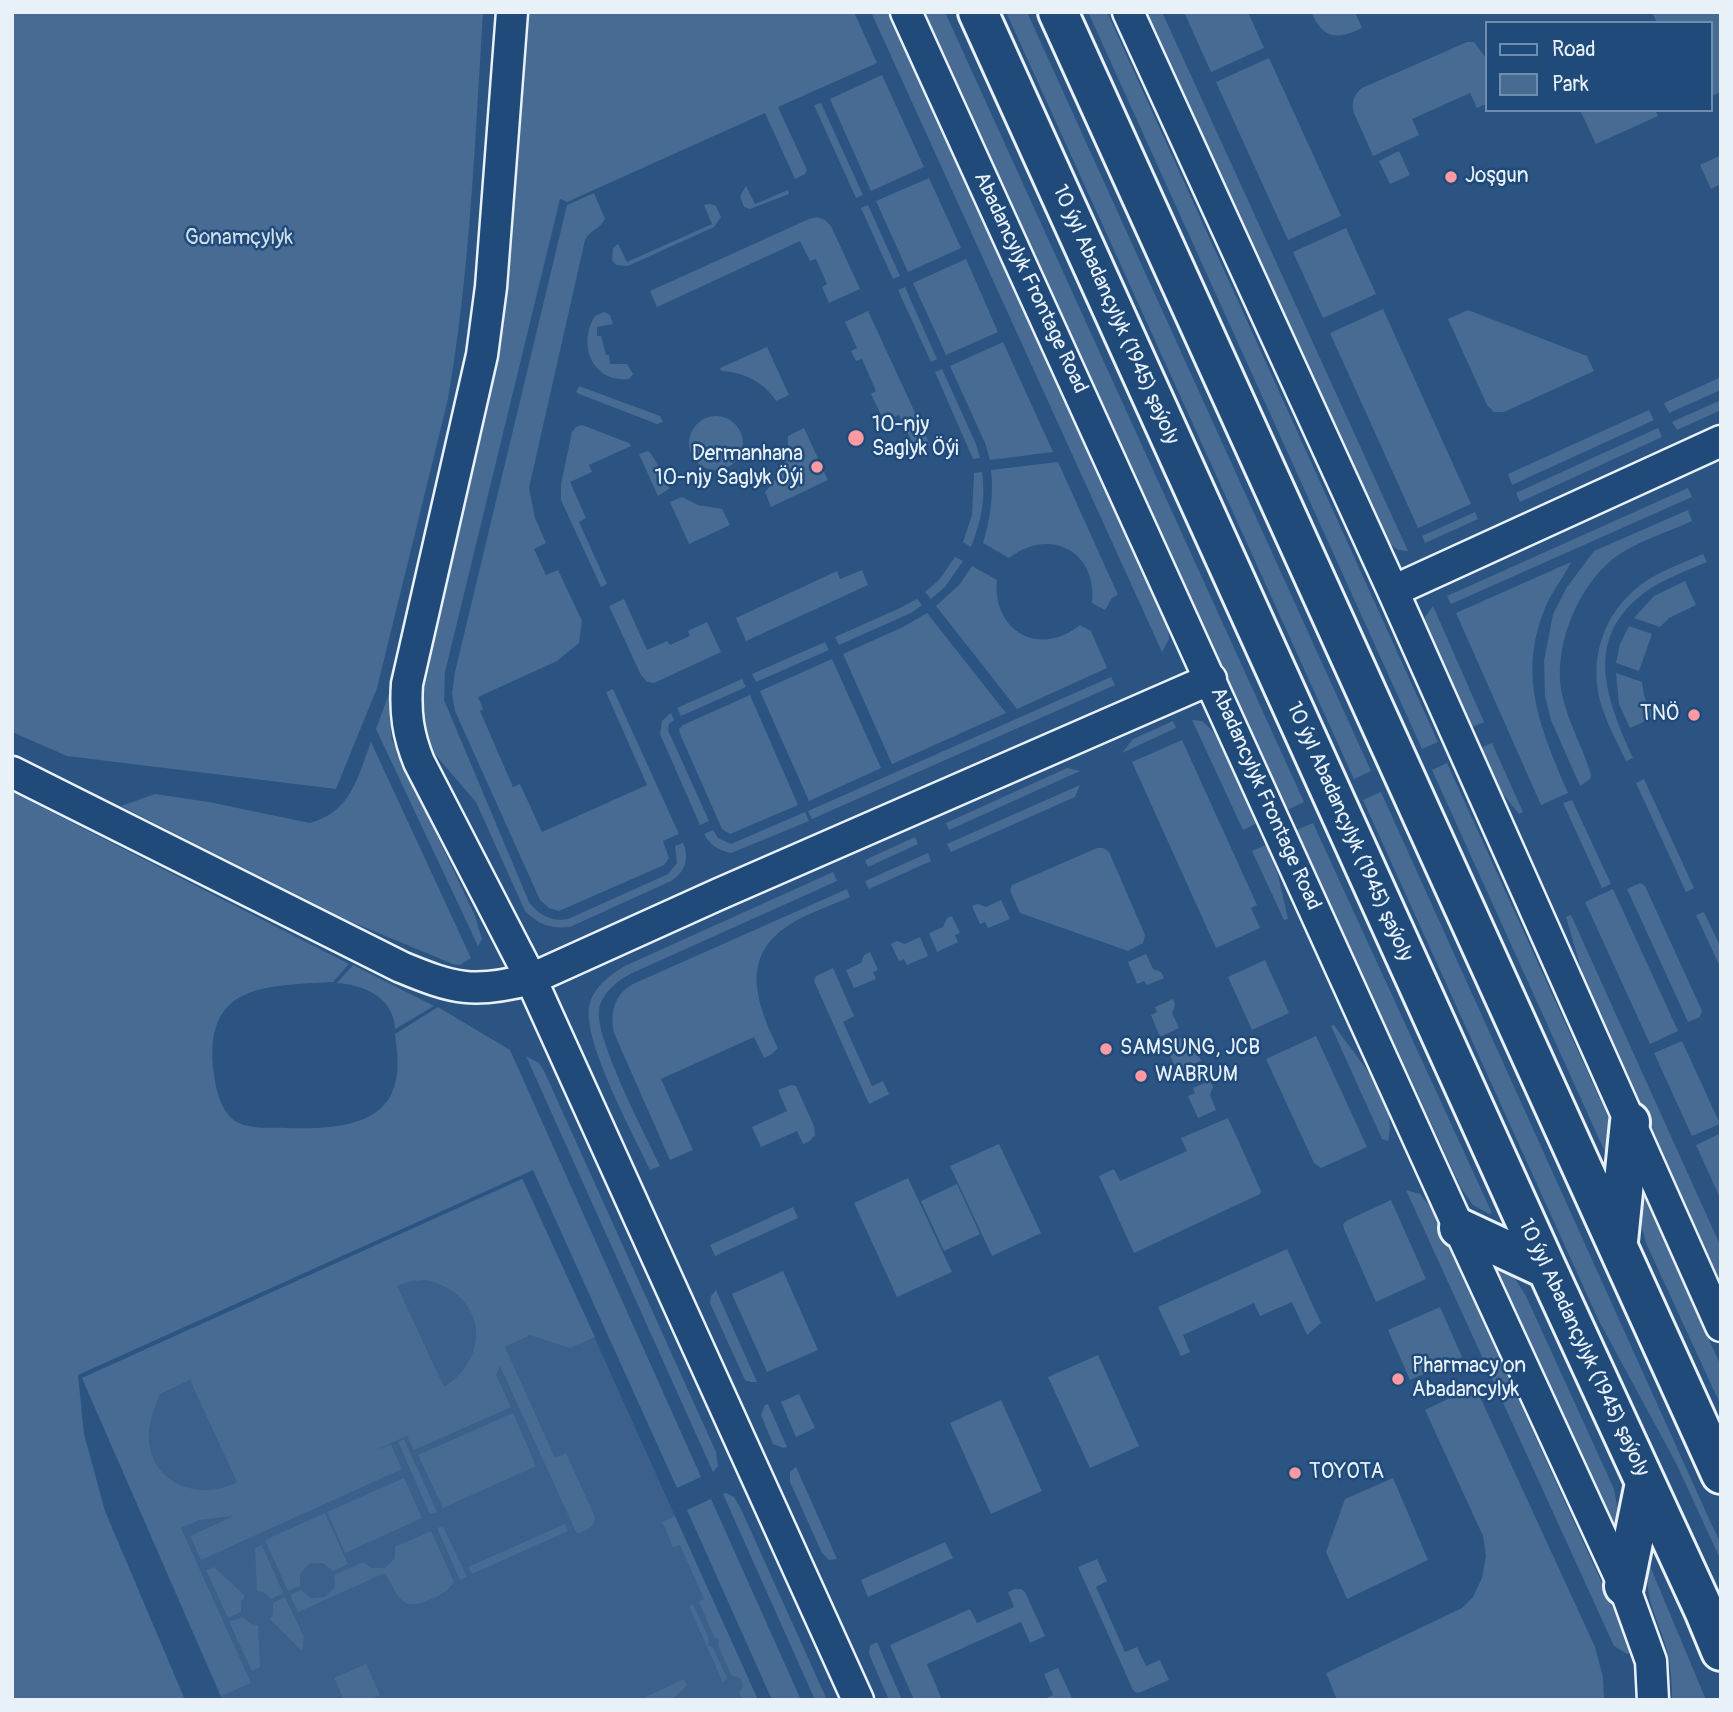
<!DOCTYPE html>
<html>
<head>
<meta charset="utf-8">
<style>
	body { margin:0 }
	#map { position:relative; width:1733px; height:1712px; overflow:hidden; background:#2b5482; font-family:Pangolin,sans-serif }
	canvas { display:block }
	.frame { position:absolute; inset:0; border:14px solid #e8f1f8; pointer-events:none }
	.legend { position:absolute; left:1485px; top:21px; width:228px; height:91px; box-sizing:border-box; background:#1f4a7a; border:2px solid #6f8dac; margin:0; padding:9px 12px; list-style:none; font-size:21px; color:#e8f1f8 }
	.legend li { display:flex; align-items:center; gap:14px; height:35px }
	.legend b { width:35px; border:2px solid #6f8dac }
</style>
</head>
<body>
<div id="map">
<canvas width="1733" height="1712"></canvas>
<div class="frame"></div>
<ul class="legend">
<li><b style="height:9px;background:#1f4a7a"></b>Road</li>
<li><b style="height:19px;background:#476b93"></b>Park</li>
</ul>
</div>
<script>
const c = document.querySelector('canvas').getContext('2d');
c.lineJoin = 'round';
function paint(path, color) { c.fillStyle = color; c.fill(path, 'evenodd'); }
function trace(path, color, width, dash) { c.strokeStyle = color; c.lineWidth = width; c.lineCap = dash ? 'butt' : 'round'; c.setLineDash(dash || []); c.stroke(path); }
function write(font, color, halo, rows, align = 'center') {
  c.font = font + ' Pangolin,sans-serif'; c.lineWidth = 5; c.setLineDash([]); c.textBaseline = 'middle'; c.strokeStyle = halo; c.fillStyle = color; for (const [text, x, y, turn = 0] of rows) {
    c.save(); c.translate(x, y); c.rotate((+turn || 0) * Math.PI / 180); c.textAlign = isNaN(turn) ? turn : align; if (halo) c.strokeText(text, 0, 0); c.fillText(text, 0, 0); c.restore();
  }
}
paint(new Path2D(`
	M523,1179L758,1700H222L82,1378Z`), '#3a608b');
paint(new Path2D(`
	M12,12H483C475,141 470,272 448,399L377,688L336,789L67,756L12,732Z
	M526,12H854L877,63L778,107L807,170L805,174L795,179L765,113L567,202L560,199L445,672L444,700L529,902C539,915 551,922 568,919L668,874L677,863L675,846L683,843C690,859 685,872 671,881L570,927C551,929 539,925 525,911L476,802L426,744L418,716L495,370C513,252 517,131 526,12Z
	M871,12H888L1168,625L1169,639L1162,652Z
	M925,12H945L1304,802L1287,810Z
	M1006,12H1027L1371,771L1354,779Z
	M1088,12H1107L1438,742L1422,749Z
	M1146,12H1162L1408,551L1398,550L1385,540Z
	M1184,12H1248L1264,48L1211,72Z
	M1311,12H1355L1362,28C1337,40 1324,40 1311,12Z
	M1652,12H1721V92L1710,97V23H1657Z
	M1467,42H1474L1486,58V104L1477,108L1470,93L1412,119L1419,135L1373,156L1354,113C1351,103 1354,94 1362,88Z
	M1269,58L1341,216L1288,240L1216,82Z
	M882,75L924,167L871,191L830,99Z
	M821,103L863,195L856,198L814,105Z
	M1580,110H1655L1658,116L1596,144Z
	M1399,151L1410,175L1390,184L1379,161Z
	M1721,155V184L1711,189L1700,165Z
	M929,178L961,248L908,272L876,201Z
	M746,186L755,204L788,190L789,194L750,209L744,207L740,196Z
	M594,193L605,219C600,229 590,230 585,240L529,488L535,518L546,543L534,549L546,575L558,570L582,621L579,643L557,661L478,697L483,709L480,711L513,787L520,784L542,832L647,785L606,692L613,689L679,834L663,841L669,858L664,865L559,911L549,908L540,900L455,711L452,693L455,672L567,205Z
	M710,204L716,206L721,217L714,227L628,266L616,265L612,260L613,248L618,244L627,262L712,224L704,205Z
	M868,205L900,276L893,279L861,208Z
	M817,217L825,220L831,226L860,289L829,303L822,287L827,284L816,259L810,261L800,241L657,307L650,291L809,219Z
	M1346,228L1376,294L1323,318L1293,252Z
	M966,259L998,332L946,355L913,283Z
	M905,287L937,359L931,362L898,290Z
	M1383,309L1471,504L1418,528L1330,333Z
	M1468,310L1587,356L1594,371L1504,412H1494L1487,405L1448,319Z
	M868,311L930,445L917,452L899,415L884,421L871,394L876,391L862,359L856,361L851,351L857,348L845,322Z
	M604,312L610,315L613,324L597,327V336H601L606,355H609L610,364H627L633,374L629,379C592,383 577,344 595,316Z
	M1003,342L1053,452L990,460L985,443L950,366Z
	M767,347L789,395L776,401C764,382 744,372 721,371L720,368Z
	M942,369L976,444L980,458L973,459L935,372Z
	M1721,377V390L1669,413L1664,403Z
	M579,386L660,416L663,422L657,424L579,394L576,392Z
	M1721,400V410L1677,430L1672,422Z
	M1649,410L1654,420L1512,485L1508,474Z
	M689 443a27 27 0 1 1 54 0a27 27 0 1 1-54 0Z
	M582,425L629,443L631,446L589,465L592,472L570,482L586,518L579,522L607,584L601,587L561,500V484L572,432L576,427Z
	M804,428L828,480L771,507L765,492C780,476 789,458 788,436Z
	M1658,428L1662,437L1520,502L1516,493Z
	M648,451C654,455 664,479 670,488L658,496L639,454Z
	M1058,462L1118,595L1112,598L1105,610L1092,603C1098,552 1050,526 1009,558L983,543C990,519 994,496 991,470Z
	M982,472C986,498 981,522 971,547L963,542L972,515L974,473Z
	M1688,488L1692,497L1451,604L1447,596Z
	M682,497L698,505L722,509L730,525L689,544L670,502Z
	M1688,510L1692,521C1670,531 1645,539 1623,552C1581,577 1552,645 1562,694C1568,723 1583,747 1591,775L1590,779L1580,786L1551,720L1545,696L1544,661L1553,614L1567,587L1594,551Z
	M1475,512L1478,519L1425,543L1422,536Z
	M1703,554L1707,562C1686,571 1663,579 1644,593C1582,640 1607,700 1633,758L1626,761C1617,742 1606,722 1600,701C1588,653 1607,606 1649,579C1666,569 1685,562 1703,554Z
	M955,557L963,561L945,587L931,599L925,592L939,580Z
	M1571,562C1564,577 1552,591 1545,608C1517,677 1541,729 1568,793L1541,805L1456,613Z
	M972,566L997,580C992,631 1039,658 1080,625L1091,631L1107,668L1017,709L936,606L960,584Z
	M862,570L868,585L746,641L736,618L837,571L840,579Z
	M1685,581L1696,605L1669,618L1660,627L1634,618L1654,596Z
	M624,599L647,650L667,641L670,645L690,636L688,631L707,622L721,652L654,683L647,682L641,675L609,606Z
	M917,599L922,605L911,613L839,645L835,637L898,609Z
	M1433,606L1484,722L1468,729L1424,625L1425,617Z
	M927,613L1006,713L892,764L843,654L903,627Z
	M1629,626L1652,634L1639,671L1616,663L1620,644Z
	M825,642L829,650L756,682L752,674Z
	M832,659L881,768L809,801L760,691Z
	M1616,673L1642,682L1644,696L1654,717L1630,728L1619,704Z
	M1111,677L1115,685L812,819L808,811Z
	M742,679L746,687L681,716L677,708Z
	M391,688L389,712L392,740L475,916L482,939L478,946L376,729Z
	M750,695L798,805L730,834L722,829L680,734L679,729L683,725Z
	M671,713L674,720L669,724L668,730L709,821L700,825L660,734L662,721Z
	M1192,720L1202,721L1215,733L1257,823L1243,830Z
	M1173,721L1176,728L1122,753L1133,739Z
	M1182,740L1257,905L1251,908L1260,928L1216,948L1132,762Z
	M371,742L471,958L460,965L453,964L347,920L121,806L155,794L209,802L310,823C352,811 357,778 371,742Z
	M1492,743L1523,812L1519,814L1495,784L1478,749Z
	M1447,763L1613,1128L1610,1163L1432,770Z
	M1067,768L1080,771L949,830L946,823Z
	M1644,779L1694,888L1686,892L1636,783Z
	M1080,785L1075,797L951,852L947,844Z
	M12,792L349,964L333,982C265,986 202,983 214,1074C216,1090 221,1111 235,1121C250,1130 271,1127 287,1128C323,1129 382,1129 394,1087C400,1071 397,1052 395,1034L438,1007L510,1050L701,1477L677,1488L533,1170L78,1375L84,1434L105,1511L185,1700H12Z
	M1381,792L1710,1521L1721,1544V1561L1677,1465L1598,1319L1363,800Z
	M1572,800L1611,884L1602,888L1563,803Z
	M805,812L809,821L731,853C718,850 711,846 704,834L713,830L718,838L731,844Z
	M1313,823L1492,1213L1489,1214L1473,1205L1461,1188L1296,830Z
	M915,837L918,844L868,867L865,860Z
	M1266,845L1278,875L1288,919L1284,920L1252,851Z
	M1097,848H1103L1109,852L1145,935L1143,943L1128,951L1020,913L1010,890L1012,885Z
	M928,853L931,861L869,889L865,881Z
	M833,872L837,881L630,974C617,981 601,994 599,1010C595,1039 645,1134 660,1166L650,1170C635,1137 579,1036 590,1003C595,986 612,973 627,965Z
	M1640,883L1645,886L1702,1011L1700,1017L1688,1022L1627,889Z
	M847,889L850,897C828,907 801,915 782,930C740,962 759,1008 778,1048L772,1054L764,1058L754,1037L661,1079L693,1150L670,1160L614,1033C610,1012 614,995 633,984Z
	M1613,889L1678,1031L1650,1044L1585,902Z
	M1001,900L1010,919L988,928L985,922L980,924L972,906L978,904L986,907Z
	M1704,912L1721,948V969L1696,915Z
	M1571,915L1721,1247V1284L1585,982L1566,917Z
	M952,916L960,933L955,935L958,942L937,952L929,933L943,927L947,918Z
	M920,937L928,956L907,965L904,959L899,961L891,944L897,941L905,944Z
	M870,952L878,970L873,972L876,979L854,988L846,970L861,963L864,955Z
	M1146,954L1153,969L1161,972L1164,978L1147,985L1144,981L1137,984L1128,962Z
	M1265,960L1289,1013L1252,1030L1228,977Z
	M353,965L434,1006L395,1029C394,998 365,985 337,983Z
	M833,968L854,1016L843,1022L872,1086L883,1081L889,1094L869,1104L814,981L816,976Z
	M1173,999L1175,1005L1172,1013L1179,1028L1160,1037L1151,1015L1157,1012L1155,1007Z
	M1334,1025C1354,1055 1400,1102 1388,1141L1382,1139L1331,1026Z
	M1316,1036L1367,1147L1321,1168L1314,1163L1266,1059Z
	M1183,1037L1190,1052L1198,1054L1201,1061L1183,1068L1181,1063L1175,1066L1165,1045Z
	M1682,1041L1720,1124L1692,1136L1654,1053Z
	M526,1056L539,1063L545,1073L716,1452L718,1466L713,1472Z
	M1210,1081L1213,1087L1210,1095L1216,1110L1198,1118L1188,1096L1195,1093L1193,1088Z
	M791,1085L796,1086L814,1126L815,1135L810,1141L803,1144L797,1131L761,1147L752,1127L787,1111L778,1090Z
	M1228,1118L1261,1191L1260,1194L1134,1253L1099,1176L1114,1169L1120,1181L1187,1151L1181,1138Z
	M1721,1133V1200L1696,1145Z
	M999,1144L1041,1233L992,1256L950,1166Z
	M908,1178L952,1272L897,1297L854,1203Z
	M522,1179L595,1337L570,1348L530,1335L505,1347L555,1458L566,1453L595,1517C595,1528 585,1530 577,1534L500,1366L496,1375L511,1407L414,1450L407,1436L376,1450L391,1445L402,1469L201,1560L190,1536L234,1516L199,1520L181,1528L251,1683L221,1696L82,1378ZM426,1280C484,1293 494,1355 444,1387L397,1286L411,1281ZM190,1380L237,1482C203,1501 153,1486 149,1441C148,1424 154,1409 160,1394Z
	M957,1184L980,1234L944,1251L921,1201Z
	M1406,1190L1420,1194L1431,1208L1621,1625L1631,1652L1627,1654L1614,1646Z
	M1644,1197L1721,1366V1406L1646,1243L1639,1216L1642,1198Z
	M1391,1200L1426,1279L1376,1302L1344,1229L1343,1224L1348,1220Z
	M793,1207L798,1218L715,1256L710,1245Z
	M1287,1249L1321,1323L1307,1335L1292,1302L1260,1316L1254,1303L1183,1335L1190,1352L1181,1356L1158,1307Z
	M1495,1266L1514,1277L1526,1296L1614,1489L1618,1510L1617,1533Z
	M783,1271L818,1350L767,1372L732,1294Z
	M716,1290L757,1382H750L745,1380L710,1303L711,1296Z
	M1440,1307L1462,1357L1410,1380L1388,1330Z
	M1098,1355L1139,1446L1090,1468L1048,1377Z
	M1475,1386L1595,1647L1603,1677L1604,1700H1337L1326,1673L1462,1608L1473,1597L1482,1578L1486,1556L1483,1536L1425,1410Z
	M799,1394L815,1428L796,1437L781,1402Z
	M1001,1400L1042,1491L991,1514L950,1423Z
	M768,1404L787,1447L784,1448L773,1444L761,1415L765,1405Z
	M513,1413L536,1466L443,1508L418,1455Z
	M404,1439L437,1512L430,1514L398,1442Z
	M796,1467L837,1559L829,1560L822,1553L790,1482V1472Z
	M404,1478L422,1518L345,1553L327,1512Z
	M1393,1478L1428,1560L1347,1599L1326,1552L1345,1499Z
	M726,1493L734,1497L741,1509L827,1700H815L723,1494Z
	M711,1499L801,1700H772L687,1510Z
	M325,1513L348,1564L333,1571L323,1563H310L300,1574V1586L288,1591L265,1540Z
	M675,1516L758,1700H742L739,1693C746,1685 742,1676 732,1676L718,1646L719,1640L714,1637L699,1602L704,1599L680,1545L673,1547L662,1522Z
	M565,1524L568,1531L472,1574L468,1567Z
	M443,1526L467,1577L460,1580L437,1528Z
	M431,1531L454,1582C448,1591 441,1595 431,1599C401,1614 398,1595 385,1573L298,1612L290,1595L301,1590L311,1598L325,1597L335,1587L334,1575L363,1562L371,1568H385L395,1558V1547Z
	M945,1542L953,1558L868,1597L861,1580Z
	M262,1545L283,1593L271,1599L263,1592L257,1591L255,1548Z
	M1097,1559L1107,1581L1096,1587L1125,1652L1137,1647L1146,1666L1160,1660L1169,1680L1141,1692L1137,1693L1133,1690L1078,1567Z
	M1650,1566L1706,1700H1672C1672,1683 1671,1666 1667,1651C1660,1622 1641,1595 1650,1566Z
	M214,1567L245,1596L241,1602V1612L228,1618L206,1570Z
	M1015,1589H1021L1025,1592L1045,1636L1030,1643L1021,1622L927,1664L942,1700H914L890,1645L970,1609L977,1623L1014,1607L1008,1592Z
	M285,1597L304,1637L302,1651L270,1619L273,1614V1603Z
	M693,1604L709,1639L708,1645L713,1648L727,1678L723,1683L689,1606Z
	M243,1617L251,1624L258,1625L260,1667L252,1671L229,1622Z
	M877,1642L902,1700H889L869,1654L870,1646Z
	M366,1664L380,1695L370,1700H344L334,1678Z
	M1058,1668L1073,1700H1042L1053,1695L1044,1674Z
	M684,1679L687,1685L672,1700H639Z`), '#476b93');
const minor = new Path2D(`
	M512,12L491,287L482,355L407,684C405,713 408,735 419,762L531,979L858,1700
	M906,12L1459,1228L1624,1586L1651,1661L1653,1700
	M1128,12L1393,591L1721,1326
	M1393,591L1721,441
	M12,772L401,967C454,989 474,994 531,979L719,894L1211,679`);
const major = new Path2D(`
	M978,12L1547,1269L1704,1610L1721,1651
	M1058,12L1721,1474
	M1459,1228L1547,1269
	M1618,1241L1630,1122
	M1624,1586L1645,1483`);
trace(minor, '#e8f1f8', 35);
trace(major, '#e8f1f8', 44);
trace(minor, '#1f4a7a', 30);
trace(major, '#1f4a7a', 38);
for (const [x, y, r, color] of [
	[1451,177,7,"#ff9aa2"],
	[856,438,9,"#ff9aa2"],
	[817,467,7,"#ff9aa2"],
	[1694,715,7,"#ff9aa2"],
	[1106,1049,7,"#ff9aa2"],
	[1141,1076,7,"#ff9aa2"],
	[1398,1379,7,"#ff9aa2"],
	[1295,1473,7,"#ff9aa2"]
]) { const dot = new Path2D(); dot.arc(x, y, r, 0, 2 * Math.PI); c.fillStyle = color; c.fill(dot); trace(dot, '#1f4a7a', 2.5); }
write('21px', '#e8f1f8', '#1f4a7a', [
	["Joşgun",1465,177],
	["10-njy",872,426],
	["Saglyk Öýi",872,450],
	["Dermanhana",803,455,"right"],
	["10-njy Saglyk Öýi",803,479,"right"],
	["TNÖ",1680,715,"right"],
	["SAMSUNG, JCB",1120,1049],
	["WABRUM",1155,1076],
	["Pharmacy on",1412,1367],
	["Abadancylyk",1412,1391],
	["TOYOTA",1309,1473]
], 'left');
write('21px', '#d0dde9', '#1f4a7a', [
	["Gonamçylyk",239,239]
]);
write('21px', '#e8f1f8', '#1f4a7a', [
	["Abadancylyk Frontage Road",1030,283,65],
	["10 ýyl Abadançylyk (1945) şaýoly",1115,315,66],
	["Abadancylyk Frontage Road",1265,799,66],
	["10 ýyl Abadançylyk (1945) şaýoly",1349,832,66],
	["10 ýyl Abadançylyk (1945) şaýoly",1583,1348,65]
]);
</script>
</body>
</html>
